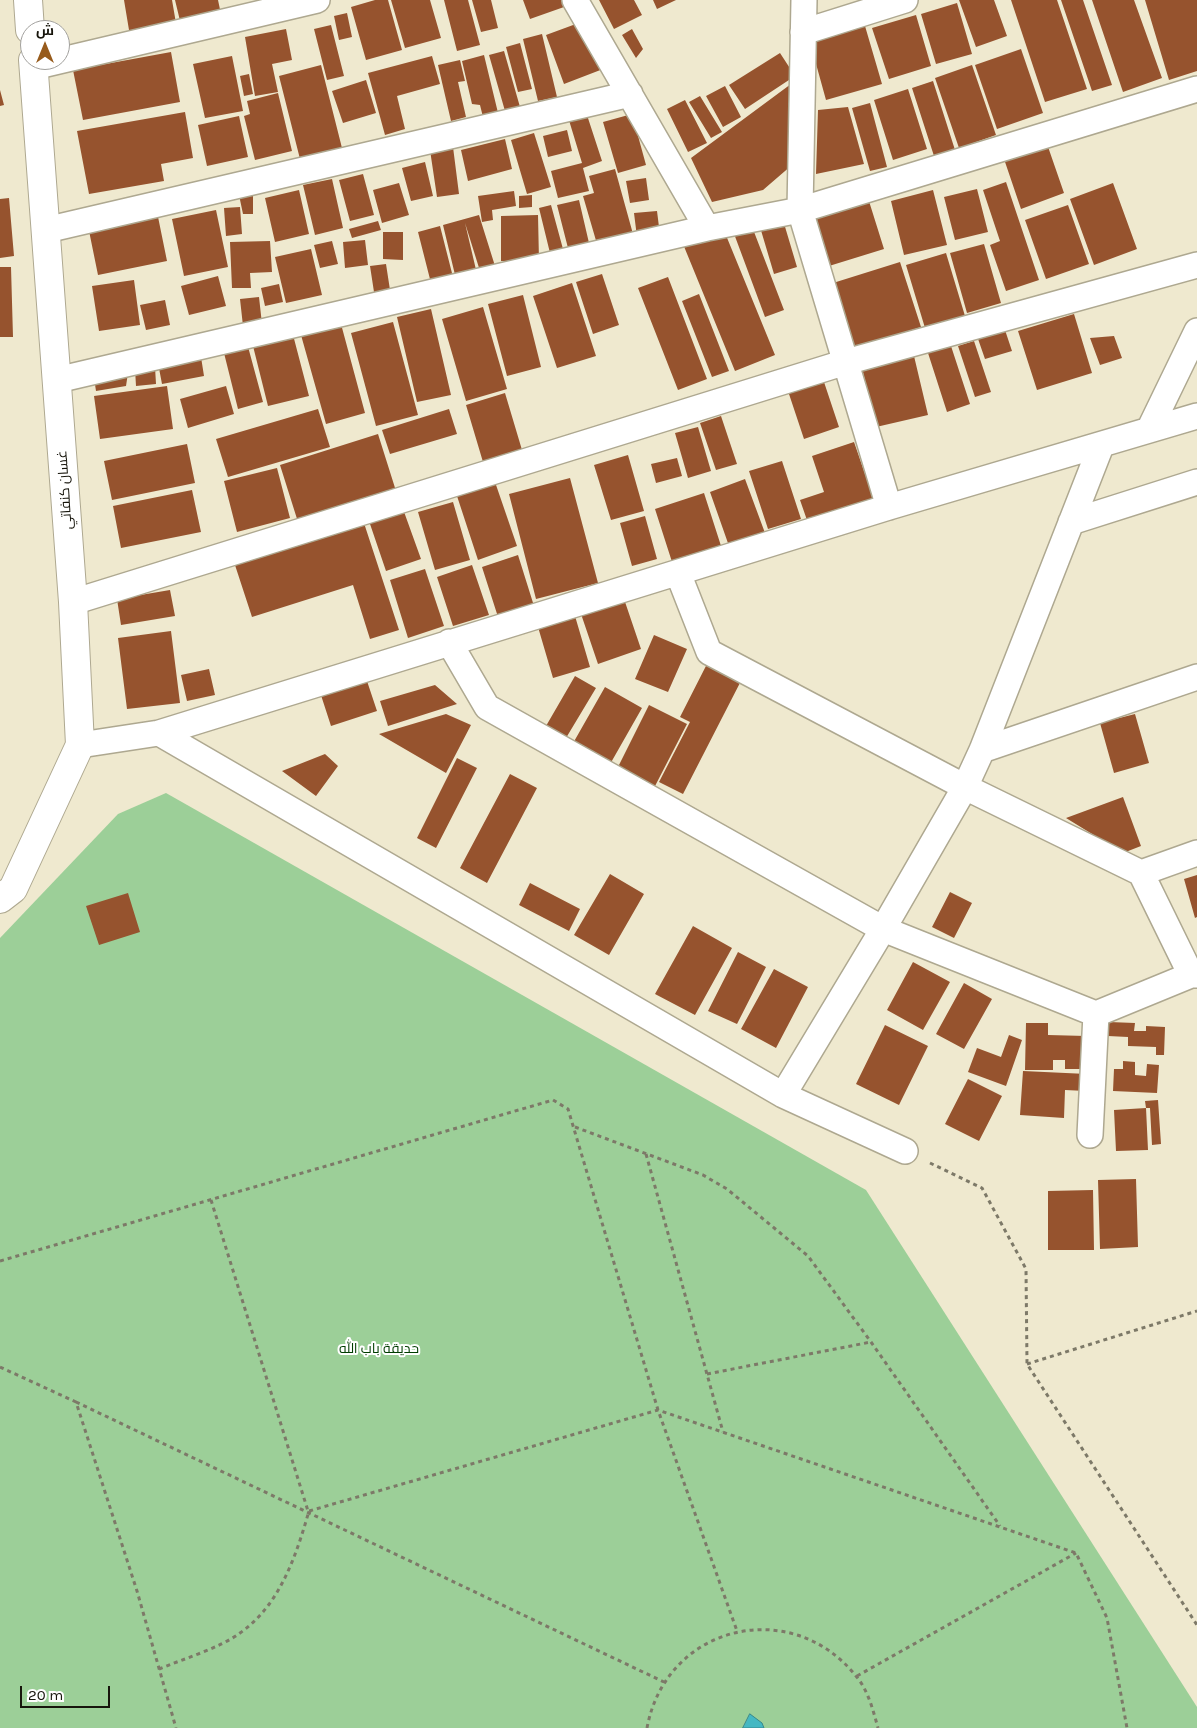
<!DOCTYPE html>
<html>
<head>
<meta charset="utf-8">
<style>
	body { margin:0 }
	#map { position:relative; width:1197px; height:1728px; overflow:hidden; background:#efe9cf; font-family:Karla,Cairo,sans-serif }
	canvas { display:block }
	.north { position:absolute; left:20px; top:20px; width:50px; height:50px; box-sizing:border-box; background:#fff; border:1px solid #a2a19e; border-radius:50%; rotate:0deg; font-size:14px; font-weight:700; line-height:20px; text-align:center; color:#17150c }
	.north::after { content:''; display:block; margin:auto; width:18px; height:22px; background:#975b1c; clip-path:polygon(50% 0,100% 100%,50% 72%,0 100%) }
	.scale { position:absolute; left:20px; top:1686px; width:90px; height:22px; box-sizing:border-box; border:2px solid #17150c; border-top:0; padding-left:6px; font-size:15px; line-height:18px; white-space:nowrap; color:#17150c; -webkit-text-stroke:4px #fff; paint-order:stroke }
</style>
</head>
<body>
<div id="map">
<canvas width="1197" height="1728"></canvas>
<div class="north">ش</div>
<div class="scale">20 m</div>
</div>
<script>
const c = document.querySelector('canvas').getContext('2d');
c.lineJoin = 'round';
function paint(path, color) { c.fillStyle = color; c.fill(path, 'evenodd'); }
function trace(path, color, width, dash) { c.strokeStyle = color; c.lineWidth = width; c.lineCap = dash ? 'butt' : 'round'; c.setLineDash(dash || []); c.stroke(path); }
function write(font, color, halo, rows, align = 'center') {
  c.font = font + ' Karla,Cairo,sans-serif'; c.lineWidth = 4; c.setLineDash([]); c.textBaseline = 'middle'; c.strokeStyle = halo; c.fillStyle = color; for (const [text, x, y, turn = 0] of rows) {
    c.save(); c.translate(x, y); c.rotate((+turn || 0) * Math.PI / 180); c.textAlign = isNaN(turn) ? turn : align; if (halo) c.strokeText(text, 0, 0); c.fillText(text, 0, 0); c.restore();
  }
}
paint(new Path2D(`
	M166,793L866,1190L1197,1707V1728H0V938L118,814Z`), '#9ccf98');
const water = new Path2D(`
	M750,1714L762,1723L764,1728H743Z`);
paint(water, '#44b8c3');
trace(water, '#36878c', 1);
paint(new Path2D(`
	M124,0H172L177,29L130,36Z
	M175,0H218L222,19L182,29Z
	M375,0H388L402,50L366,60L351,7Z
	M391,0H430L441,38L405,48Z
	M444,0H468L480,45L457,51Z
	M472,0H491L498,28L481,32Z
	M523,0H561L564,7L530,19Z
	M599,0H634L642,15L614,29Z
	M653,0H676L657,9Z
	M959,0H994L1007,36L976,47Z
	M1011,0H1057L1087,89L1045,102Z
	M1061,0H1083L1112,85L1092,91Z
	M1092,0H1134L1162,78L1123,92Z
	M1145,0H1197V71L1169,80Z
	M957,3L972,54L936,64L921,14Z
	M347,13L352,37L339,40L334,16Z
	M916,15L931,66L889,79L872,28Z
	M584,21L603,69L564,84L546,35Z
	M331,25L344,76L327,80L314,29Z
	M865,26L882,84L826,100L810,42Z
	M286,29L292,60L272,64L278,92L255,96L245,37Z
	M632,29L643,49L636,58L622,35Z
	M542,34L557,97L538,101L523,39Z
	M520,43L532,89L518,92L506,47Z
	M1021,49L1043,113L997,129L975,65Z
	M504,51L520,107L505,111L489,55Z
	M171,52L180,102L83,120L73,70Z
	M780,53L795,76L745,109L729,85Z
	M484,55L499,117L484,121L480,105L472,104L462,61Z
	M232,56L243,111L205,118L193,64Z
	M432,56L440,84L397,96L405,129L385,135L368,73Z
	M460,60L465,81L458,82L466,117L451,121L438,65Z
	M321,65L342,148L300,159L279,76Z
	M972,65L996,135L959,148L935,78Z
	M249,74L253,94L244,96L240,76Z
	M366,80L376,113L343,123L332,91Z
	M933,81L955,150L934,156L912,88Z
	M791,84L792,165L763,190L712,202L691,158Z
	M725,86L741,117L723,127L706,96Z
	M908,89L927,149L893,160L874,100Z
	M0,90L4,105L0,106Z
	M278,93L292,151L255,160L244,116L250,114L247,101Z
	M700,96L722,132L711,138L689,102Z
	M685,100L707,143L688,152L667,109Z
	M870,103L887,167L870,171L852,108Z
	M848,107L864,164L816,174L818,110Z
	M185,112L193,158L161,164L164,181L89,194L77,131Z
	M586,112L602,161L583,168L589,191L558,198L551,171L582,163L568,117Z
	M632,114L646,165L618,173L603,122Z
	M239,116L248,157L207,166L198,125Z
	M567,130L572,151L548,157L543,136Z
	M534,133L551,187L527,194L511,140Z
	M505,139L512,169L468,181L461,150Z
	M1046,141L1064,193L1021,209L1003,156Z
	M453,147L459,194L437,197L430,150Z
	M425,162L433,196L411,201L402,168Z
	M615,169L633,234L597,244L583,196L594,193L589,176Z
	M363,174L374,215L350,221L339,180Z
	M646,178L649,200L630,203L626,181Z
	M332,179L343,228L315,235L303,185Z
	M1006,182L1039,280L1006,291L990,245L1000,241L983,190Z
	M399,183L409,215L382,223L373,190Z
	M1113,183L1137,249L1094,265L1070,199Z
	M977,189L988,232L955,240L944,197Z
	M299,190L309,234L275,242L265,198Z
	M933,190L947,245L904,255L891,201Z
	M514,191L516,206L492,210L493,220L482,222L478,196Z
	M239,195H253V214H243Z
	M532,195V207L519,208V196Z
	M9,198L14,256L0,258V199Z
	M868,198L884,249L829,266L813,215Z
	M579,200L589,243L568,248L557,205Z
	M551,205L563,249L550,253L539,208Z
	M1068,205L1089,264L1046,279L1025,220Z
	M156,207L167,261L98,275L87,221Z
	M240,207L242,234L226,236L224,208Z
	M216,210L228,267L184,276L172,219Z
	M657,211L660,235L637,237L634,213Z
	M479,215L495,266L480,271L465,223L477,274L456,279L443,225Z
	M538,215L539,261H501V216Z
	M783,220L797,267L774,274L760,227Z
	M378,221L381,230L352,238L349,229Z
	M751,224L784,310L765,317L733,231Z
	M440,226L454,281L432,287L418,232Z
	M723,228L775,355L735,371L683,244Z
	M383,232H403V260L383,259Z
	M365,240L368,265L345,268L343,242Z
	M270,241L272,272L250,273L251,288H232L230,242Z
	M332,241L338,264L320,268L314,245Z
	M984,244L1001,303L967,313L950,253Z
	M311,249L322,295L286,303L275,257Z
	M946,253L965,316L925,328L906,265Z
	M900,262L921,327L854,349L833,283Z
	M386,264L390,290L374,292L370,266Z
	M0,267H11L13,337H0Z
	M602,274L619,325L593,334L576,282Z
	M218,276L226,306L189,315L181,286Z
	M668,277L707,379L678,390L638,288Z
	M134,280L140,325L99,331L92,286Z
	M572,283L596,356L557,368L533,296Z
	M279,284L283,302L265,306L261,288Z
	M699,294L729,371L712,377L682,301Z
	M523,295L541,367L507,376L488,304Z
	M259,297L262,324L243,326L240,299Z
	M165,300L170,325L146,330L140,305Z
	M483,307L507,389L466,401L442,319Z
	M431,309L451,395L417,402L397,317Z
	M1074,314L1092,373L1037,390L1018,331Z
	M393,322L418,415L376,426L351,333Z
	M341,324L365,413L326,424L301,335Z
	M1004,327L1012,351L985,359L977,336Z
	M292,331L309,396L268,406L252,342Z
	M1114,336L1122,358L1100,365L1090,338Z
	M974,341L991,392L975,397L958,346Z
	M247,343L263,402L238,409L223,349Z
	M951,346L970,404L947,412L928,353Z
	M914,356L928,415L876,427L862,368Z
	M201,357L204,376L162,384L158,363Z
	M155,367L156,384L136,386L135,369Z
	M128,373L126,386L96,391L94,378Z
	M823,379L839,427L804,439L788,391Z
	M167,386L173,429L100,439L94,396Z
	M226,386L234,414L188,428L180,399Z
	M505,393L522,450L483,462L466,405Z
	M318,409L330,447L228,477L216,439Z
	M449,409L457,434L390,454L382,430Z
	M721,416L737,464L716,470L700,423Z
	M698,427L711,471L688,478L675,433Z
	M378,434L396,491L298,522L280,465Z
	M854,442L874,500L808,523L800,500L824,492L812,456Z
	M187,444L195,483L112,500L104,461Z
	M628,455L644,511L611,520L594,465Z
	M677,458L682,476L656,483L651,464Z
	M782,461L801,519L768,529L749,471Z
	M277,468L290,518L237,532L224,481Z
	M570,478L598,583L536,599L509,494Z
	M745,479L765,533L729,546L710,492Z
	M495,482L517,546L478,560L457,496Z
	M192,490L201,532L121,548L113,506Z
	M704,493L722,549L673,565L655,509Z
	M453,502L470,560L435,570L418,512Z
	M403,509L421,559L386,571L369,521Z
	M645,516L657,559L632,566L620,523Z
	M363,520L399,630L370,639L353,585L252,617L234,562Z
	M518,555L534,606L498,617L482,567Z
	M472,565L489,615L453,626L437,577Z
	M425,569L444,626L408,638L390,580Z
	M170,590L175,616L121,625L117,599Z
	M623,596L641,649L598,664L580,611Z
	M575,616L590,667L553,678L538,627Z
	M171,631L180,703L127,709L118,638Z
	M654,635L687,649L668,692L635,679Z
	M709,660L743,677L683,794L659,782L690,722L680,717Z
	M209,669L215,695L187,701L181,675Z
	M365,675L377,711L331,726L319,689Z
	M575,676L596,688L566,738L546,726Z
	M435,685L457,704L388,726L380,701Z
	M605,687L642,708L609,766L572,745Z
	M649,705L687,724L654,788L617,769Z
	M446,714L471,725L446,773L379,734Z
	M1135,714L1149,763L1114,773L1100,723Z
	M325,754L338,766L316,796L282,771Z
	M457,758L477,768L436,848L417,838Z
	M510,774L537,788L487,883L460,868Z
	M1123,797L1141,846L1123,853L1066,818Z
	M610,874L644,894L609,955L574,935Z
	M1197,875V917L1195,918L1184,879Z
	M530,883L580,909L569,931L519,905Z
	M950,892L972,903L954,938L932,927Z
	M128,893L140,932L99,945L86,906Z
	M693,926L732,948L695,1015L655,994Z
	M738,952L766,967L737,1024L708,1011Z
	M913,962L950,982L923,1030L887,1010Z
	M774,969L808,987L776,1048L741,1029Z
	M964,983L992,999L964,1049L936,1034Z
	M1109,1022L1135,1023L1134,1031H1146V1026L1165,1027L1164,1055H1156V1047L1128,1046V1037L1108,1036Z
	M1026,1023H1048V1035L1086,1036V1069H1065V1060H1053V1070H1025Z
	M885,1025L928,1046L899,1105L856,1084Z
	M1009,1035L1022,1040L1006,1086L968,1072L977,1048L1001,1057Z
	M1123,1061L1135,1062V1075L1146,1076L1147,1064L1159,1065L1157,1093L1113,1091L1114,1069H1123Z
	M1023,1071L1087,1074L1086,1091L1065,1090L1064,1118L1020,1115Z
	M968,1079L1002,1096L979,1141L945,1124Z
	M1158,1100L1161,1144L1152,1145L1150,1108H1146L1148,1150L1116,1151L1114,1110L1146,1108L1145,1101Z
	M1136,1179L1138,1247L1100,1249L1098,1180Z
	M1093,1190L1094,1250H1048V1191Z`), '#96532e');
const street = new Path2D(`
	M575,0L707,228
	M804,0L800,210L889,507
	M803,32L905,0
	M33,67L317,0
	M46,230L630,94
	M57,380L707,228L800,210L1197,89
	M1149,430L1197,331
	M1071,522L1197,482
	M678,573L709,652L965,787L1141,873L1191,975H1197
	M73,602L846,362L1197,265
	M449,642L487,707L883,929L1096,1014
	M159,733L889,507L1197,416
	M80,745L159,733L783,1095L905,1151
	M982,750L1197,677
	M1141,873L1197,853
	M783,1095L883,929L965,787L982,750L1101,446
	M1090,1135L1096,1014L1191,975`);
const secondary = new Path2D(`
	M28,0L30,30
	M0,899L13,889L80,745L73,602L33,60`);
trace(street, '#aea890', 28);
trace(secondary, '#aea890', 30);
trace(new Path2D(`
	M575,1127L703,1175L727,1189L808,1256L871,1342L1000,1526
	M646,1154L723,1432
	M930,1163L982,1188L1026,1269L1027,1364L1197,1625
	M211,1200L308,1511
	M0,1261L553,1100L568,1109L658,1410L737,1631
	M1027,1364L1197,1311
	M0,1367L76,1402L137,1591L176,1728
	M707,1374L871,1342
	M76,1402L664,1682
	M159,1669C183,1659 220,1648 240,1633C280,1605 296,1556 309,1511L658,1410L1076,1553L1107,1618L1127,1728
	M857,1676L1076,1553
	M647,1728C666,1625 791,1595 856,1676C868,1690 873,1710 878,1728`), '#7d7968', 3, [4, 4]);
trace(street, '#fff', 25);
trace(secondary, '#fff', 28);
write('14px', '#17150c', '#fff', [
	["غسان كنفاتي",65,490,-94]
]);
write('14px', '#003d00', '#fff', [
	["حديقة باب الله",379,1349]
]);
</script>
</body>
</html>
